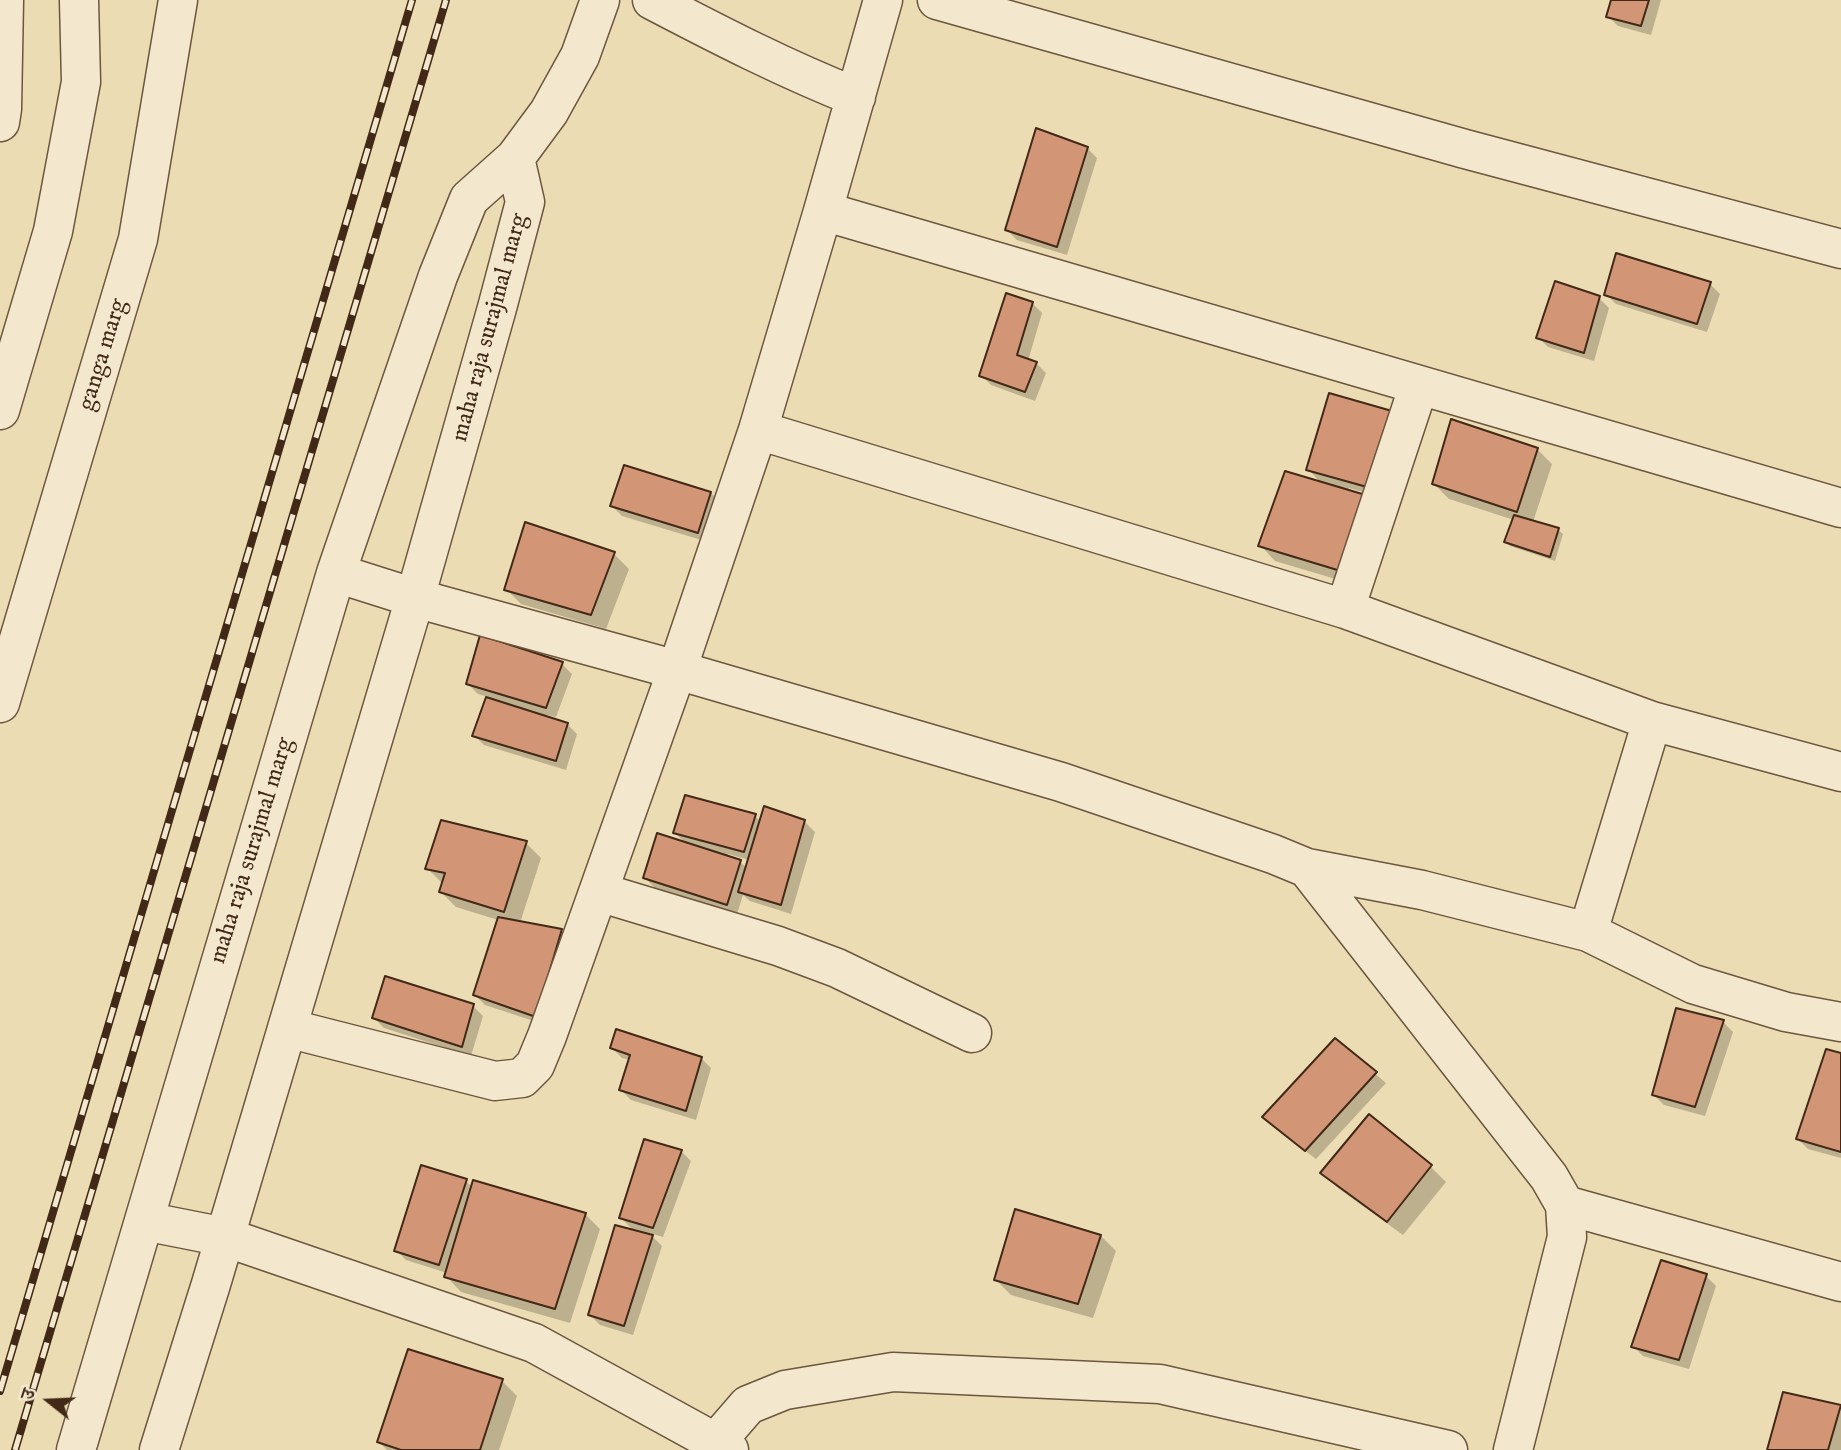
<!DOCTYPE html>
<html>
<head>
<meta charset="utf-8">
<style>
	body { margin:0 }
	#map { position:relative; width:1841px; height:1450px; overflow:hidden; background:#ecdcb3; font-family:"IM FELL English","Noto Serif Devanagari",serif }
	canvas { display:block }
	.north { position:absolute; left:14px; top:1366px; width:70px; height:70px; -webkit-text-stroke:5px #f3e8ce; paint-order:stroke; rotate:288deg; font-size:19px; font-weight:700; line-height:28px; text-align:center; color:#422917 }
	.north::after { content:''; display:block; margin:auto; width:24px; height:32px; background:#422917; clip-path:polygon(50% 0,100% 100%,50% 72%,0 100%) }
</style>
</head>
<body>
<div id="map">
<canvas width="1841" height="1450"></canvas>
<div class="north">उ</div>
</div>
<script>
const c = document.querySelector('canvas').getContext('2d');
c.lineJoin = 'round';
function paint(path, color) { c.fillStyle = color; c.fill(path, 'evenodd'); }
function trace(path, color, width, dash) { c.strokeStyle = color; c.lineWidth = width; c.lineCap = dash ? 'butt' : 'round'; c.setLineDash(dash || []); c.stroke(path); }
function write(font, color, halo, rows, align = 'center') {
  c.font = font + ' "IM FELL English",serif'; c.lineWidth = 6; c.setLineDash([]); c.textBaseline = 'middle'; c.strokeStyle = halo; c.fillStyle = color; for (const [text, x, y, turn = 0] of rows) {
    c.save(); c.translate(x, y); c.rotate((+turn || 0) * Math.PI / 180); c.textAlign = isNaN(turn) ? turn : align; if (halo) c.strokeText(text, 0, 0); c.fillText(text, 0, 0); c.restore();
  }
}
paint(new Path2D(`
	M1613,0H1661L1651,35L1618,26L1608,16Z
	M1087,148L1097,158L1067,255L1017,240L1007,230Z
	M1710,284L1720,294L1707,332L1616,304L1606,294Z
	M1599,298L1609,308L1594,361L1548,347L1538,337Z
	M1032,303L1042,313L1028,361L1036,363L1046,373L1035,401L991,385L981,375Z
	M1330,395L1377,496L1349,488L1348,491L1359,586L1275,561L1260,545L1322,484L1308,469Z
	M1537,449L1552,464L1533,522L1558,530L1563,534L1555,561L1510,546L1506,542L1514,520L1449,499L1434,484Z
	M711,493L721,503L708,542L622,516L612,506Z
	M614,554L629,569L606,629L521,604L506,589Z
	M562,664L572,674L556,717L547,715L546,718L567,724L577,734L566,770L484,745L474,735L488,697L478,694L468,684Z
	M765,808L805,822L815,832L791,914L750,901L743,895L737,914L655,888L645,878L686,844L675,833L755,816L761,822ZM728,854L749,860L747,868L740,862L727,857Z
	M526,843L541,858L520,923L561,931L571,941L546,1025L485,1005L475,995L498,920L456,907L441,892L443,884L427,868Z
	M473,1006L483,1016L471,1056L384,1028L374,1018Z
	M1723,1022L1733,1032L1705,1116L1664,1105L1654,1095Z
	M1335,1040L1386,1083L1316,1159L1274,1127L1264,1117Z
	M612,1048L701,1058L711,1068L696,1120L631,1100L621,1090L630,1060L622,1058Z
	M1841,1055V1158L1808,1149L1798,1139Z
	M1369,1116L1431,1167L1446,1182L1403,1235L1338,1188L1323,1173Z
	M681,1151L691,1161L663,1237L649,1233L662,1246L633,1335L600,1325L590,1315L635,1232L621,1218Z
	M466,1181L472,1187L585,1214L600,1229L570,1323L461,1292L446,1276L447,1273L406,1260L396,1250Z
	M1101,1236L1116,1251L1093,1318L1011,1295L996,1280Z
	M1706,1276L1716,1286L1689,1369L1643,1356L1633,1346Z
	M502,1381L517,1396L499,1450H387L379,1442Z
	M1785,1394L1841,1407V1450H1769Z`), '#0003');
const building = new Path2D(`
	M1611,0H1649L1641,26L1606,17Z
	M1036,128L1088,147L1057,247L1005,230Z
	M1616,253L1711,282L1697,324L1604,295Z
	M1555,281L1600,296L1584,353L1536,338Z
	M1006,293L1033,302L1017,355L1037,362L1025,392L979,376Z
	M1329,393L1392,411L1367,487L1306,470Z
	M1451,419L1538,448L1517,512L1432,484Z
	M624,465L711,492L698,533L610,506Z
	M1285,471L1369,496L1344,572L1258,546Z
	M1514,515L1559,528L1550,557L1504,542Z
	M525,522L615,552L591,615L504,590Z
	M480,635L563,662L546,708L466,684Z
	M486,697L568,723L556,761L472,736Z
	M685,795L756,814L744,852L673,833Z
	M764,806L805,820L781,905L738,892Z
	M441,820L527,841L504,912L439,892L445,873L425,869Z
	M657,833L741,860L727,905L643,878Z
	M498,917L562,929L536,1017L473,995Z
	M385,976L474,1004L462,1047L372,1018Z
	M1676,1008L1724,1020L1695,1107L1652,1095Z
	M616,1029L702,1057L686,1111L619,1090L630,1055L610,1048Z
	M1335,1038L1377,1072L1305,1151L1262,1117Z
	M1826,1049L1841,1053V1152L1796,1139Z
	M1369,1114L1432,1165L1387,1222L1320,1173Z
	M644,1139L682,1150L653,1228L619,1218Z
	M421,1165L467,1179L439,1265L394,1251Z
	M473,1180L586,1213L555,1309L444,1277Z
	M1015,1209L1101,1235L1078,1304L994,1280Z
	M615,1225L653,1235L624,1326L588,1315Z
	M1661,1260L1707,1274L1679,1360L1631,1347Z
	M408,1349L503,1379L480,1450H401L377,1442Z
	M1783,1392L1841,1405L1828,1450H1767Z`);
paint(building, '#d29677');
trace(building, '#422917', 2);
const minor = new Path2D(`
	M652,0C719,35 785,69 856,97
	M937,0L1465,149L1841,249
	M0,122L2,109L4,0
	M823,211L883,0
	M0,410L53,231L81,82L79,0
	M758,430L1345,609L1652,721L1841,772
	M336,573L415,598L677,670L1061,782L1273,854L1307,868L1549,1177L1565,1205L1567,1237L1513,1450
	M1345,609L1419,385
	M0,703L138,239L178,0
	M1307,868L1422,890L1588,932L1693,984L1786,1012L1841,1022
	M599,892L778,946L837,968L972,1033
	M1588,932L1652,721
	M287,1028L495,1081L522,1078L535,1065L547,1036L677,670L758,430L823,211L1841,508
	M1565,1205L1841,1282
	M144,1221L225,1237L534,1343L729,1450
	M716,1442L748,1405L785,1390L893,1372L1160,1384L1448,1450
	M76,1450L336,573L438,276L469,199L515,158L549,112L580,56L600,0
	M159,1450L211,1284L415,598L497,308L525,202L515,158`);
trace(minor, '#6c563e', 41);
trace(minor, '#f3e8ce', 38);
const rail = new Path2D(`
	M0,1391L412,0
	M15,1450L446,0`);
trace(rail, '#422917', 8);
trace(rail, '#f3e8ce', 5, [16]);
write('24px', '#422917', '#f3e8ce', [
	["maha raja surajmal marg",491,328,-75],
	["ganga marg",104,355,-73],
	["maha raja surajmal marg",253,851,-73]
]);
</script>
</body>
</html>
